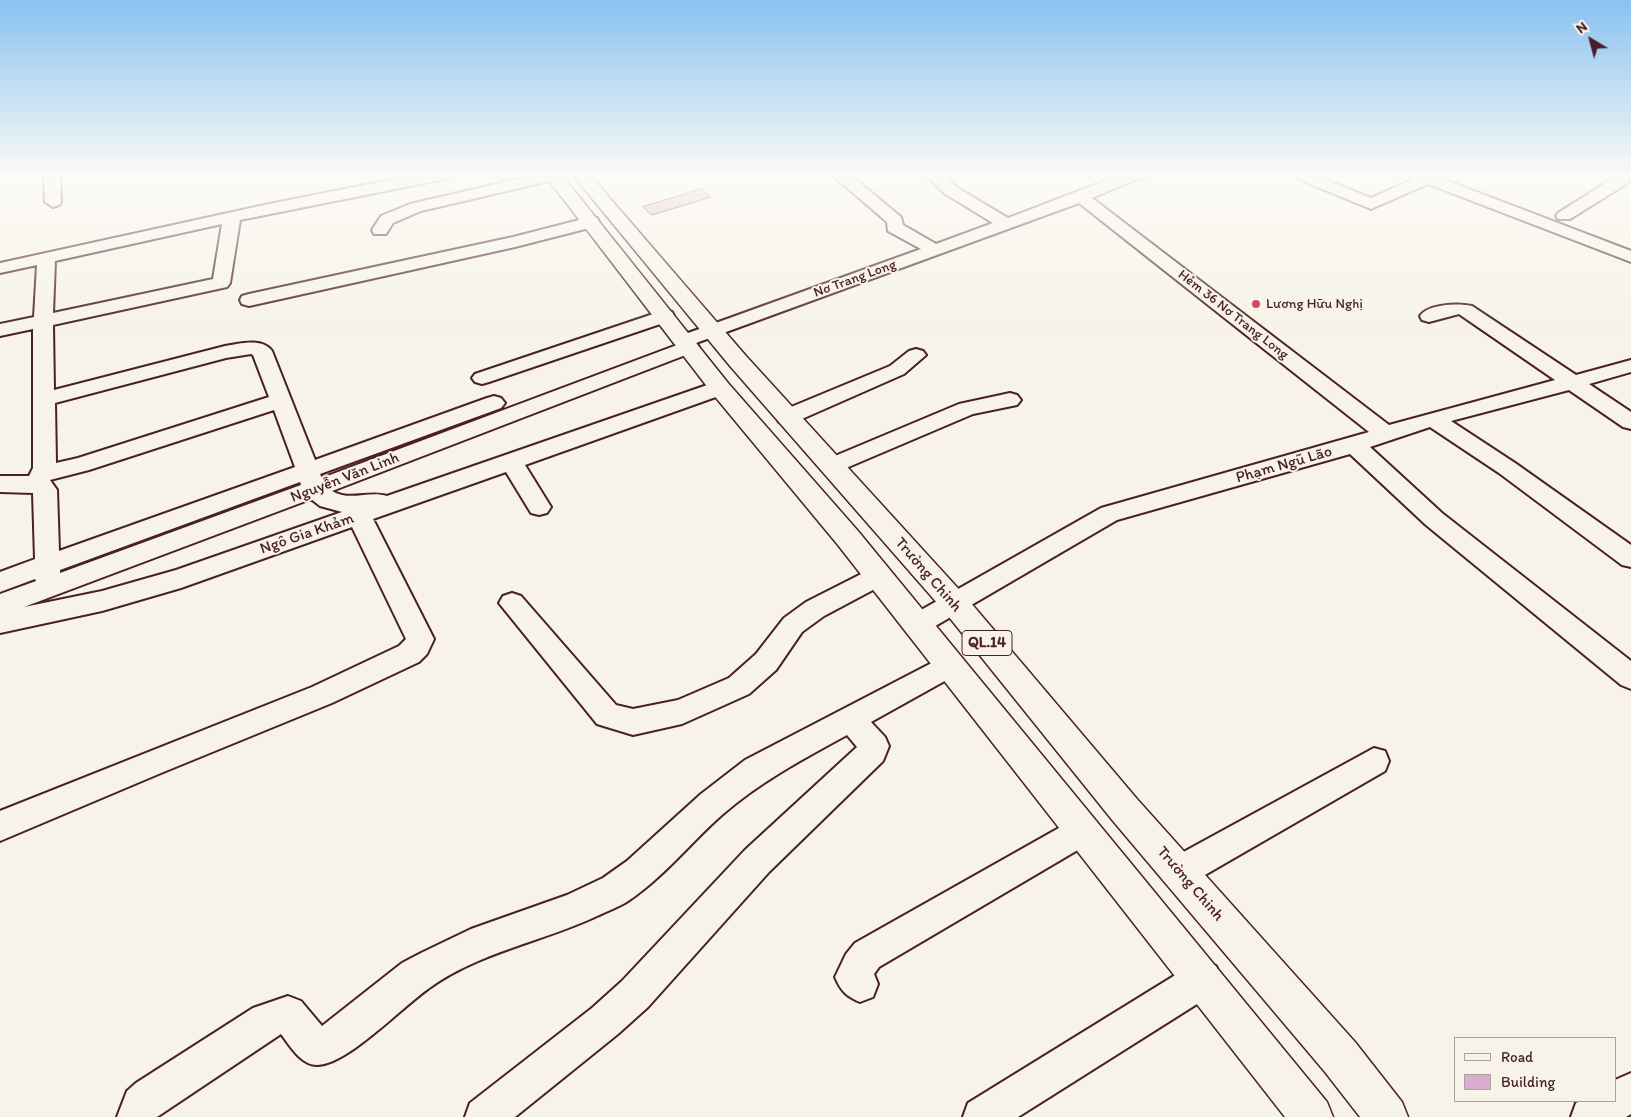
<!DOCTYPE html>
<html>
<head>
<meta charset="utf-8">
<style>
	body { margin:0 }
	#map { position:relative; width:1631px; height:1117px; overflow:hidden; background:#f7f3e8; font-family:Itim,sans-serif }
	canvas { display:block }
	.legend { position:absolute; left:1454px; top:1037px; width:162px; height:65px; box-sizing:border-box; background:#f7f3e8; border:1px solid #b29e9c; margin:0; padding:6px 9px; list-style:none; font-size:15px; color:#4a1f2b }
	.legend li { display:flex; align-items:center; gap:10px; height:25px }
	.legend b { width:25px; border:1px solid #b29e9c }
	.north { position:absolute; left:1566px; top:15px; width:50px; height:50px; -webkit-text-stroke:4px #f7f3e8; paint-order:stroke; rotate:323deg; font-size:14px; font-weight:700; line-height:20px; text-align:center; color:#4a1f2b }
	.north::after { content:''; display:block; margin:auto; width:18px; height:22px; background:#4a1f2b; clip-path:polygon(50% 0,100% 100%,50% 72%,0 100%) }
</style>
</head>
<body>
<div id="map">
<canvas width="1631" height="1117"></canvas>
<ul class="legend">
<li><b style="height:6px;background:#f7f3e8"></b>Road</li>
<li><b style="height:14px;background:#daadd0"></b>Building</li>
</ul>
<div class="north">N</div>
</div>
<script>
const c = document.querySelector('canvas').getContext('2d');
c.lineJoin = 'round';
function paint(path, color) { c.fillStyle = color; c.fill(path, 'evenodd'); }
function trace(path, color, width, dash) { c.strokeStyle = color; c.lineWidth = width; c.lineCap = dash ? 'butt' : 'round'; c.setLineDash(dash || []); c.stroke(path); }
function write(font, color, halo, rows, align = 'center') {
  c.font = font + ' Itim,sans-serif'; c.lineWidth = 4; c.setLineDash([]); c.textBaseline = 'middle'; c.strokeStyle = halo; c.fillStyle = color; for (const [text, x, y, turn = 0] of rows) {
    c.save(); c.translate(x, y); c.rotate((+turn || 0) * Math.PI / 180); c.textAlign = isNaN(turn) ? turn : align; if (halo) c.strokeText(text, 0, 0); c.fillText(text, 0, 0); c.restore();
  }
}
const building = new Path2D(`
	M701,189L711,197L652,215L643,207Z`);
paint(building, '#daadd0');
trace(building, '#4a1f2b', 1);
const minor = new Path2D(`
	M44,174H60L61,202L59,205L53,207L45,202Z
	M420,174H453L445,179L240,220L230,283L227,287L53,325L54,390L225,346C239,344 262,337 272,351L315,460L487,398L494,396L501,398L505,403L501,408L320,474L322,478L677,345L674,341L677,337L921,249L888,231L887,222L831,174H849L901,217L903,225L936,244L993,223L944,193L925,174H942L956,187L1008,218L1123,174H1145L1142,177L1092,198L1389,425L1555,380L1459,314L1429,322L1422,320L1420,316C1428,304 1458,303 1472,306L1576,375L1631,360V372L1589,384L1631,412V429L1623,427L1569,390L1451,421L1515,463L1631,545V567L1622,565L1499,473L1430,427L1370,447L1442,513L1631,661V689L1621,685L1426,525L1350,454L1117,520L925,632L916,636L907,632L903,625L907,618L1101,508L1369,432L1079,203L696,343L699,347L696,351L332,491C349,502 370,490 387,496L713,383L720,382L727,383L730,388L727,393L525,465L551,507L547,513L539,515L531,513L506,472L373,519L434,639L427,654L419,662L332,703L161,773L0,841V811L312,687L399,646L406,639L352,527L181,588L102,611L0,633V594L36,581L35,579L0,592V572L35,559L33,493L0,492V476H29L33,468V329L0,336V324L34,317L37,265L0,273V263L269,204ZM222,224L213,279L53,313L55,261ZM251,354L253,355L269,397L78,458L56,463L55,403L226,358ZM274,410L295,467L59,551L57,490L50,480L89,470ZM300,482L301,485L60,573V570ZM311,499L320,506L342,512L176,570L102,591L24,607Z
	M540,174L561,176L558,179L421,211L393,223L386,234H374L372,230L381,216L410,204Z
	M1297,174H1312L1371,198L1414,179L1407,174H1430L1631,251V262L1428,184L1371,209L1298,179Z
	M1620,174H1631V181L1570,219H1558L1556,216L1558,213Z
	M591,217L597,218L599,222L597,226L515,247L249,306L242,304L240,300L242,296L249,294L513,237Z
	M665,310L672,312L674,316L672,320L489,382L482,384L475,382L472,378L475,374Z
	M916,349L923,351L926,355L904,374L795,422L787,424L779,422L776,417L779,412L890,366L909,351Z
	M1010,393L1017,395L1021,400L1017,405L973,414L839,471L831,474L823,471L820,466L823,461L959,404Z
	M877,566L886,569L890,576L886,583L824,616L802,632L776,670L749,694L682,724L633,735L597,724L499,603L503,596L512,593L521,596L616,705L633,709L678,700L729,678L756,654L784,618L806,602Z
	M949,654L959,657L963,665L959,673L871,722L885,737L889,746L883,761L769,872L648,1007L618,1034L515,1117H465L470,1103L592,1008L622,981L745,850L857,747L847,735C803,759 760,782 723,814C691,842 664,877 628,901C619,907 607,911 597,916C542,942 478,952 428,989C402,1007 347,1065 317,1065C301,1065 290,1046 281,1034L157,1117H117L127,1091L136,1083L253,1008L288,996L301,1001L322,1026L402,963L421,953L471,929L567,895L603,878L627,861L701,794L745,760Z
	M1374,748L1385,751L1389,761L1385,771L1191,883L1179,888L1167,883L1163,872L1167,861Z
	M1082,815L1093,819L1098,830L1093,841L879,967L874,974L878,984L873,997L860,1002C846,996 841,991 835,977L846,954L855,943Z
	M1203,961L1216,966L1221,979L1216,992L1018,1117H963L968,1103L1190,966Z
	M1631,1073V1114L1626,1117H1571L1576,1103L1580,1101H1615V1080Z`);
const major = new Path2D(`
	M544,174H561L728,383L858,531L1327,1102L1333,1117H1285L838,545L712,393Z
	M572,174H589L746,356L965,596L1137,799L1355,1042L1402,1102L1408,1117H1360L1325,1072L1113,821L945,612L730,366Z`);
trace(minor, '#4a1f2b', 4);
trace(major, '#4a1f2b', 3);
paint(minor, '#f7f3e8');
paint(major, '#f7f3e8');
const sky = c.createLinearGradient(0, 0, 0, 331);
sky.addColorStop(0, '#89c2f0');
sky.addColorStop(0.53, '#fbfaf5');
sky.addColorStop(1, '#fbfaf500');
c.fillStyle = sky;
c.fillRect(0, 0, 1631, 331);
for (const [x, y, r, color] of [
	[1256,304,5,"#d1495b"]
]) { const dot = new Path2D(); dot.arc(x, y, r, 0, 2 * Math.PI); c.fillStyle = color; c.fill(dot); trace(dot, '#f7f3e8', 2); }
write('14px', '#4a1f2b', '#f7f3e8', [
	["Nơ Trang Long",855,279,-20],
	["Hẻm 36 Nơ Trang Long",1233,315,38]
]);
write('14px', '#4a1f2b', '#f7f3e8', [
	["Lương Hữu Nghị",1266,304]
], 'left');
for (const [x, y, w] of [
	[987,643,50]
]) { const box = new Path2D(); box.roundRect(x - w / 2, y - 12.5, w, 25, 4); c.fillStyle = '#f7f3e8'; c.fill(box); trace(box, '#4a1f2b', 1); }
write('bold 15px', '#4a1f2b', null, [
	["QL.14",987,643]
]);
write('16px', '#4a1f2b', '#f7f3e8', [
	["Phạm Ngũ Lão",1284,465,-16],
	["Nguyễn Văn Linh",345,478,-21],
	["Ngô Gia Khảm",307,534,-19],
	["Trường Chinh",928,575,49],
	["Trường Chinh",1190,884,49]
]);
</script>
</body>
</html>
